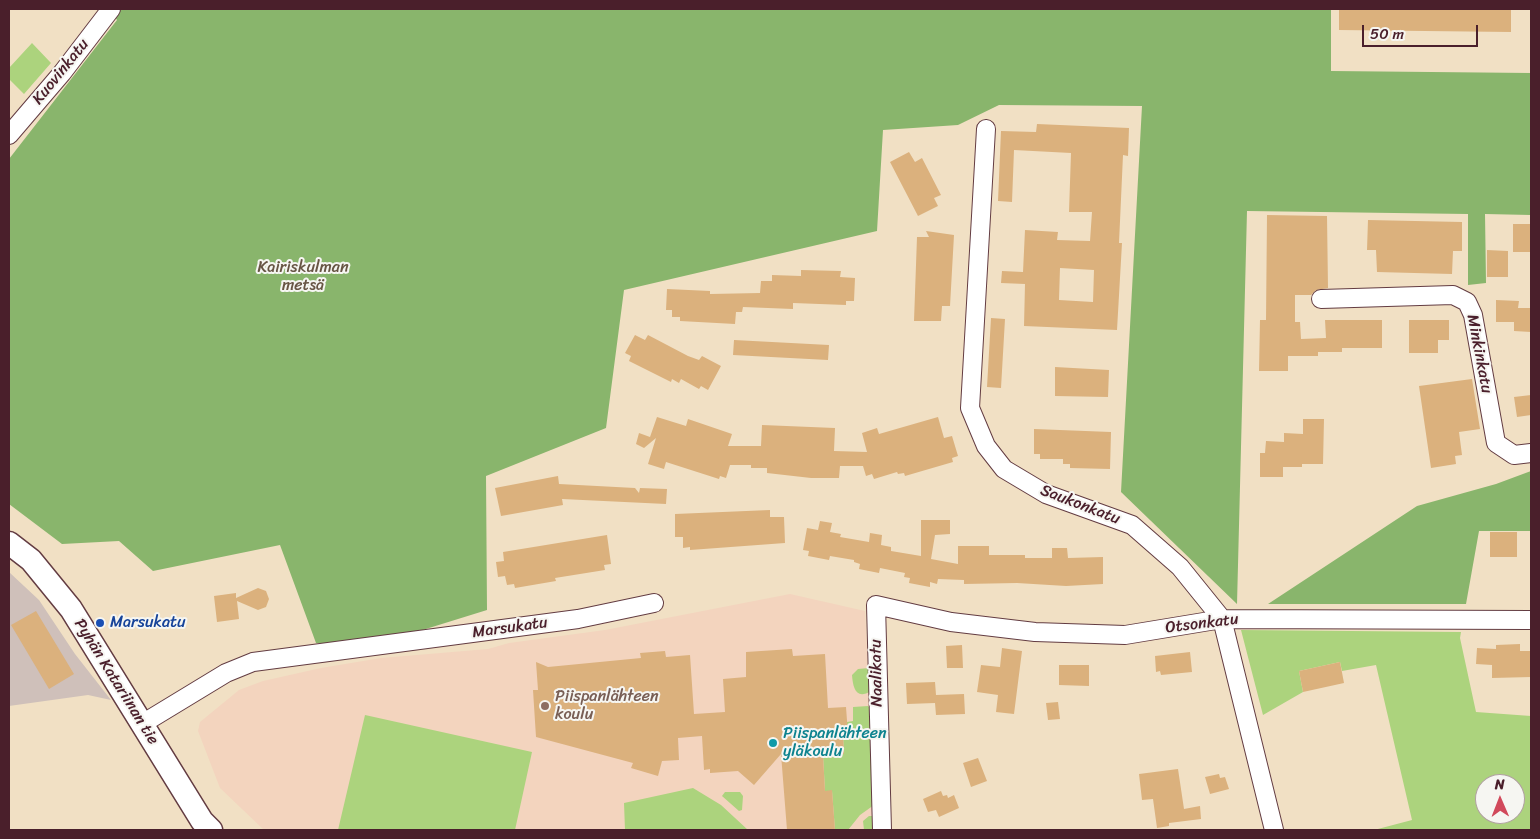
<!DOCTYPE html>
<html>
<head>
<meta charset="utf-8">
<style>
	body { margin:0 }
	#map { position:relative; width:1540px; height:839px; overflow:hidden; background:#f1e0c4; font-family:Sriracha,sans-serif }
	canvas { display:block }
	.frame { position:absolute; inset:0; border:10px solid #4a1f2b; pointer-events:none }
	.north { position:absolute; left:1475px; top:774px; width:50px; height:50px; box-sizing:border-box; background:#f6f6f2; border:1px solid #b1a0a2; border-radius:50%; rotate:359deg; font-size:14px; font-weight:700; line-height:20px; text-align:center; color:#4a1f2b }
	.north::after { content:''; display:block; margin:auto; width:18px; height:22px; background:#d1495b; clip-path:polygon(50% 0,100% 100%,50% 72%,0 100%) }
	.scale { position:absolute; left:1362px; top:25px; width:116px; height:22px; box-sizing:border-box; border:2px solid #4a1f2b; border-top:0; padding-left:6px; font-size:15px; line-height:18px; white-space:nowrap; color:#4a1f2b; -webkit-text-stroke:4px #f6f6f2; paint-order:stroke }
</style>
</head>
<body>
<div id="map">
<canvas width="1540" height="839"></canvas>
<div class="frame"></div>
<div class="north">N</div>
<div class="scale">50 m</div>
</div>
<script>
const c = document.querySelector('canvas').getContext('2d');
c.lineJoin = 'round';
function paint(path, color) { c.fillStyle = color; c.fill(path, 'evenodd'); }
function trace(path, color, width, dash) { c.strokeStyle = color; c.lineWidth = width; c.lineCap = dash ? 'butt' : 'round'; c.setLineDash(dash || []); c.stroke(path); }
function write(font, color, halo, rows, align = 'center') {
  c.font = font + ' Sriracha,sans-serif'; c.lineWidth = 4; c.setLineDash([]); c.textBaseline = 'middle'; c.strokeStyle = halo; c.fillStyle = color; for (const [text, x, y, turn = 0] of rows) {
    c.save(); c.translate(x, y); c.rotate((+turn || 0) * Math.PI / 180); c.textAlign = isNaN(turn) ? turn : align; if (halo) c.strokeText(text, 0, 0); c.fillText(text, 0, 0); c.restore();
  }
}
paint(new Path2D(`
	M790,594L865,611L877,830H264L220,788L198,731L200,722L239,690L263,681L321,668L381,658L488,649L509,643L605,630Z`), '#f3d4be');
paint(new Path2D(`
	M9,572L39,600L75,654L111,700L88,695L9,706Z`), '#cfc0ba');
paint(new Path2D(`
	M32,43L51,63L24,94L9,79V68Z
	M1241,630L1461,632L1460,638L1476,712L1531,716V830H1374L1412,820L1376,665L1342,671L1340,662L1299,671L1303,692L1263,715ZM1485,784H1515V814H1485Z
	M869,668L871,691C856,700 853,688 852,675L858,669Z
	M868,706L873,712L871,752L874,805L860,815L848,830H835L832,791H825L823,755L844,754L843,735L847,734V722L853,721V707Z
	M365,715L532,752L515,830H338Z
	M693,788L721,805L748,830H625L624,803Z
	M725,792H740L743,796L742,810L739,811L722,796Z
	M869,816H873L875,830H864L863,821Z`), '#acd37d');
paint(new Path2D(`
	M109,9H1331V71L1531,73V215L1485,214L1486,283L1468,285V214L1247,211L1237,604L1121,492L1142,106L999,105L958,125L883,130L877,231L624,290L606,428L486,476L487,610L371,646L316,643L280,545L153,571L119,541L62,544L9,504V159L117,20Z
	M1531,471V531H1479L1466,604H1268L1417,506L1496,484Z`), '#89b56c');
paint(new Path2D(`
	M1339,9H1511V32L1339,30Z
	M1037,124L1129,128L1128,156L1123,155L1119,243H1122L1117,330L1024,326L1025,284L1001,283L1002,271L1023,272L1025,230L1058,232L1057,240L1090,241L1092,212H1069L1071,153L1014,150L1012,202L998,201L1001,131L1036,132ZM1060,268L1094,270L1093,302L1059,300Z
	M909,152L915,162L922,158L941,195L934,198L938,206L918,216L890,162Z
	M1267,215L1327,216L1328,288L1316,290L1311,295H1295V322H1300L1301,339L1326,338L1325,320H1382V348H1342V352H1318V356H1288V371H1259L1260,320H1266Z
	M1368,220L1462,222V251H1453L1452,274L1377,272L1376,250H1367Z
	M1513,224H1531V252H1513Z
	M926,231L954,235L950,306H942L941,321H914L917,237H929Z
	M1487,250L1508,251V277H1487Z
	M801,270L841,271L840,277L855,278L854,301H846V305L793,303V309L743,307L742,312H736L735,324L680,321V317H672V310H666L667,289L710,291V294L760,293L761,281H772V275L801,276Z
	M1496,300L1519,301L1518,308H1531V332L1514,331V322H1496Z
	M991,318L1005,319L1001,388L987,387Z
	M1409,320H1449V340H1438V353H1409Z
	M635,335L645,340L648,335L688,356L699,360L702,356L721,366L708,390L701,386L699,389L681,379L679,383L672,379L671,382L629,361L631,356L625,353Z
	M734,340L829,345L828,360L733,355Z
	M1055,367L1109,370L1108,397L1055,396Z
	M1472,379L1480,429L1459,432L1462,455L1455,456L1456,464L1431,468L1419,386Z
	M1531,395V415L1517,417L1514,397Z
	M657,417L686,426L688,419L732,434L728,446H761L762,425L835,428L834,451L867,452L862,433L877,428L879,434L938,417L944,438L952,436L958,456L952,458L953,462L905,476L904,473L898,474L897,472L874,479L872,474L866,476L863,466H840L839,478H811L767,473V468H751V465H730L726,478L720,476L719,479L666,462L664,469L648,464L656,438L644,448L636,444L639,433L650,437Z
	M1303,419H1324L1323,464H1302V467H1283V477H1260V453H1265L1266,441L1284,442V433L1303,434Z
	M1034,429L1111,432L1110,469L1070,468V464H1063V459H1040V454H1034Z
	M558,476L559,484L635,488L639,493L640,488L667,489L666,504L562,499L563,505L501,516L495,488Z
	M770,510V517H784L785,543L690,550V547L683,548V537H675V514Z
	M921,520H950V534L935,535L931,559L958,564V546H989V555H1025V558H1052V548H1067L1068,558L1103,557V584L1066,586L1017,583L964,584V580L938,579L937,584L930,582V587L909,583L910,578L904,577L905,573L880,568L879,573L859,569L860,564L854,562V560L830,556L829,560L808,556L809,551L803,550L807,528L818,530L820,521L832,523L830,532L841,534L840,537L869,542L870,533L882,535L881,545L891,547V551L921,556Z
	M1490,532H1517V557H1490Z
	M607,535L611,564L604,565L605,570L555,578L556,581L515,588L514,584L507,585L505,576L498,577L496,562L504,561L503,552Z
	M258,588L266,591L269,599L266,607L258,610L237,601L239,619L217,622L214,596L236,593V598Z
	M36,611L74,674L49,689L11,625Z
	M1520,644V651H1531V677L1492,678V665L1476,664L1477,648L1496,649V645Z
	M962,645L963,668H947L946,646Z
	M1002,648L1022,651L1014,714L996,712L998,695L977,692L981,665L1000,667Z
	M792,649L793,656L825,654L828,708L846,707L848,734L843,735L844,754L823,755L825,791L832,790L835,830H787L781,754L754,785L738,771L710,773V769L704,770L702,736L678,738L679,760L662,761L658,776L631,768L633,763L536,737L533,690H538L536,662L548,667L641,658L640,653L665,651L666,657L690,655L694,714L725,712L723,679L746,677V652Z
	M1190,652L1192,672L1161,675L1160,671L1156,672L1155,656Z
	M1340,662L1344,683L1303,692L1299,671Z
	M1059,665H1089V686L1059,685Z
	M935,682L936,695L964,694L965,714L936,715L935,703L907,704L906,683Z
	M1058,702L1060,719L1048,720L1046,703Z
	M978,758L987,781L971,787L963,763Z
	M1178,769L1184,809L1200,806L1201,819L1169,823V826L1157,828L1153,799L1142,800L1139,774Z
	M1219,774L1220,778L1225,777L1229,789L1210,794L1205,777Z
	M941,791L943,796L947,795L948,798L954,795L959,808L939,817L936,810L928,812L923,799Z`), '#dbb17d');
const minor = new Path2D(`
	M986,129L970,408L986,446L1004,469L1046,494L1132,525L1180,567L1222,619L1274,830
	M9,135L62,73L111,9
	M1321,299L1453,295L1467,302L1473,315L1496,443L1514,455L1531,453
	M142,724L226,673L253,662L578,619L654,603
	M882,830L876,605L951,622L1035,632L1125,635L1222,619L1531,620`);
const tertiary = new Path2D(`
	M9,543L31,560L71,609L202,821L211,830`);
trace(minor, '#633c42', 20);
trace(tertiary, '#633c42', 25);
trace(minor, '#fff', 18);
trace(tertiary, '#fff', 22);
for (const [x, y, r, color] of [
	[100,623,5,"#1a4fb4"],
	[545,706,5,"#8d6e63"],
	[773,743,5,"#0f9aa8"]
]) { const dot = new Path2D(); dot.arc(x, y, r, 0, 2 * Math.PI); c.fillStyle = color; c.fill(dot); trace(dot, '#f6f6f2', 2); }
write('16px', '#4a1f2b', '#f6f6f2', [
	["Kuovinkatu",61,72,-51],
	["Minkinkatu",1479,354,79],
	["Saukonkatu",1080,505,21],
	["Otsonkatu",1202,624,-7],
	["Marsukatu",510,628,-8],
	["Naalikatu",877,673,-91],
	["Pyhän Katariinan tie",116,682,58]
]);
write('16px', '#675544', '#f6f6f2', [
	["Kairiskulman",303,268],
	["metsä",303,286]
]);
write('16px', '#164399', '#f6f6f2', [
	["Marsukatu",110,623]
], 'left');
write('16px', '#785e54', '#f6f6f2', [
	["Piispanlähteen",555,697],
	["koulu",555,715]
], 'left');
write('16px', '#0d838f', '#f6f6f2', [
	["Piispanlähteen",783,734],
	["yläkoulu",783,752]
], 'left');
</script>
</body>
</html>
